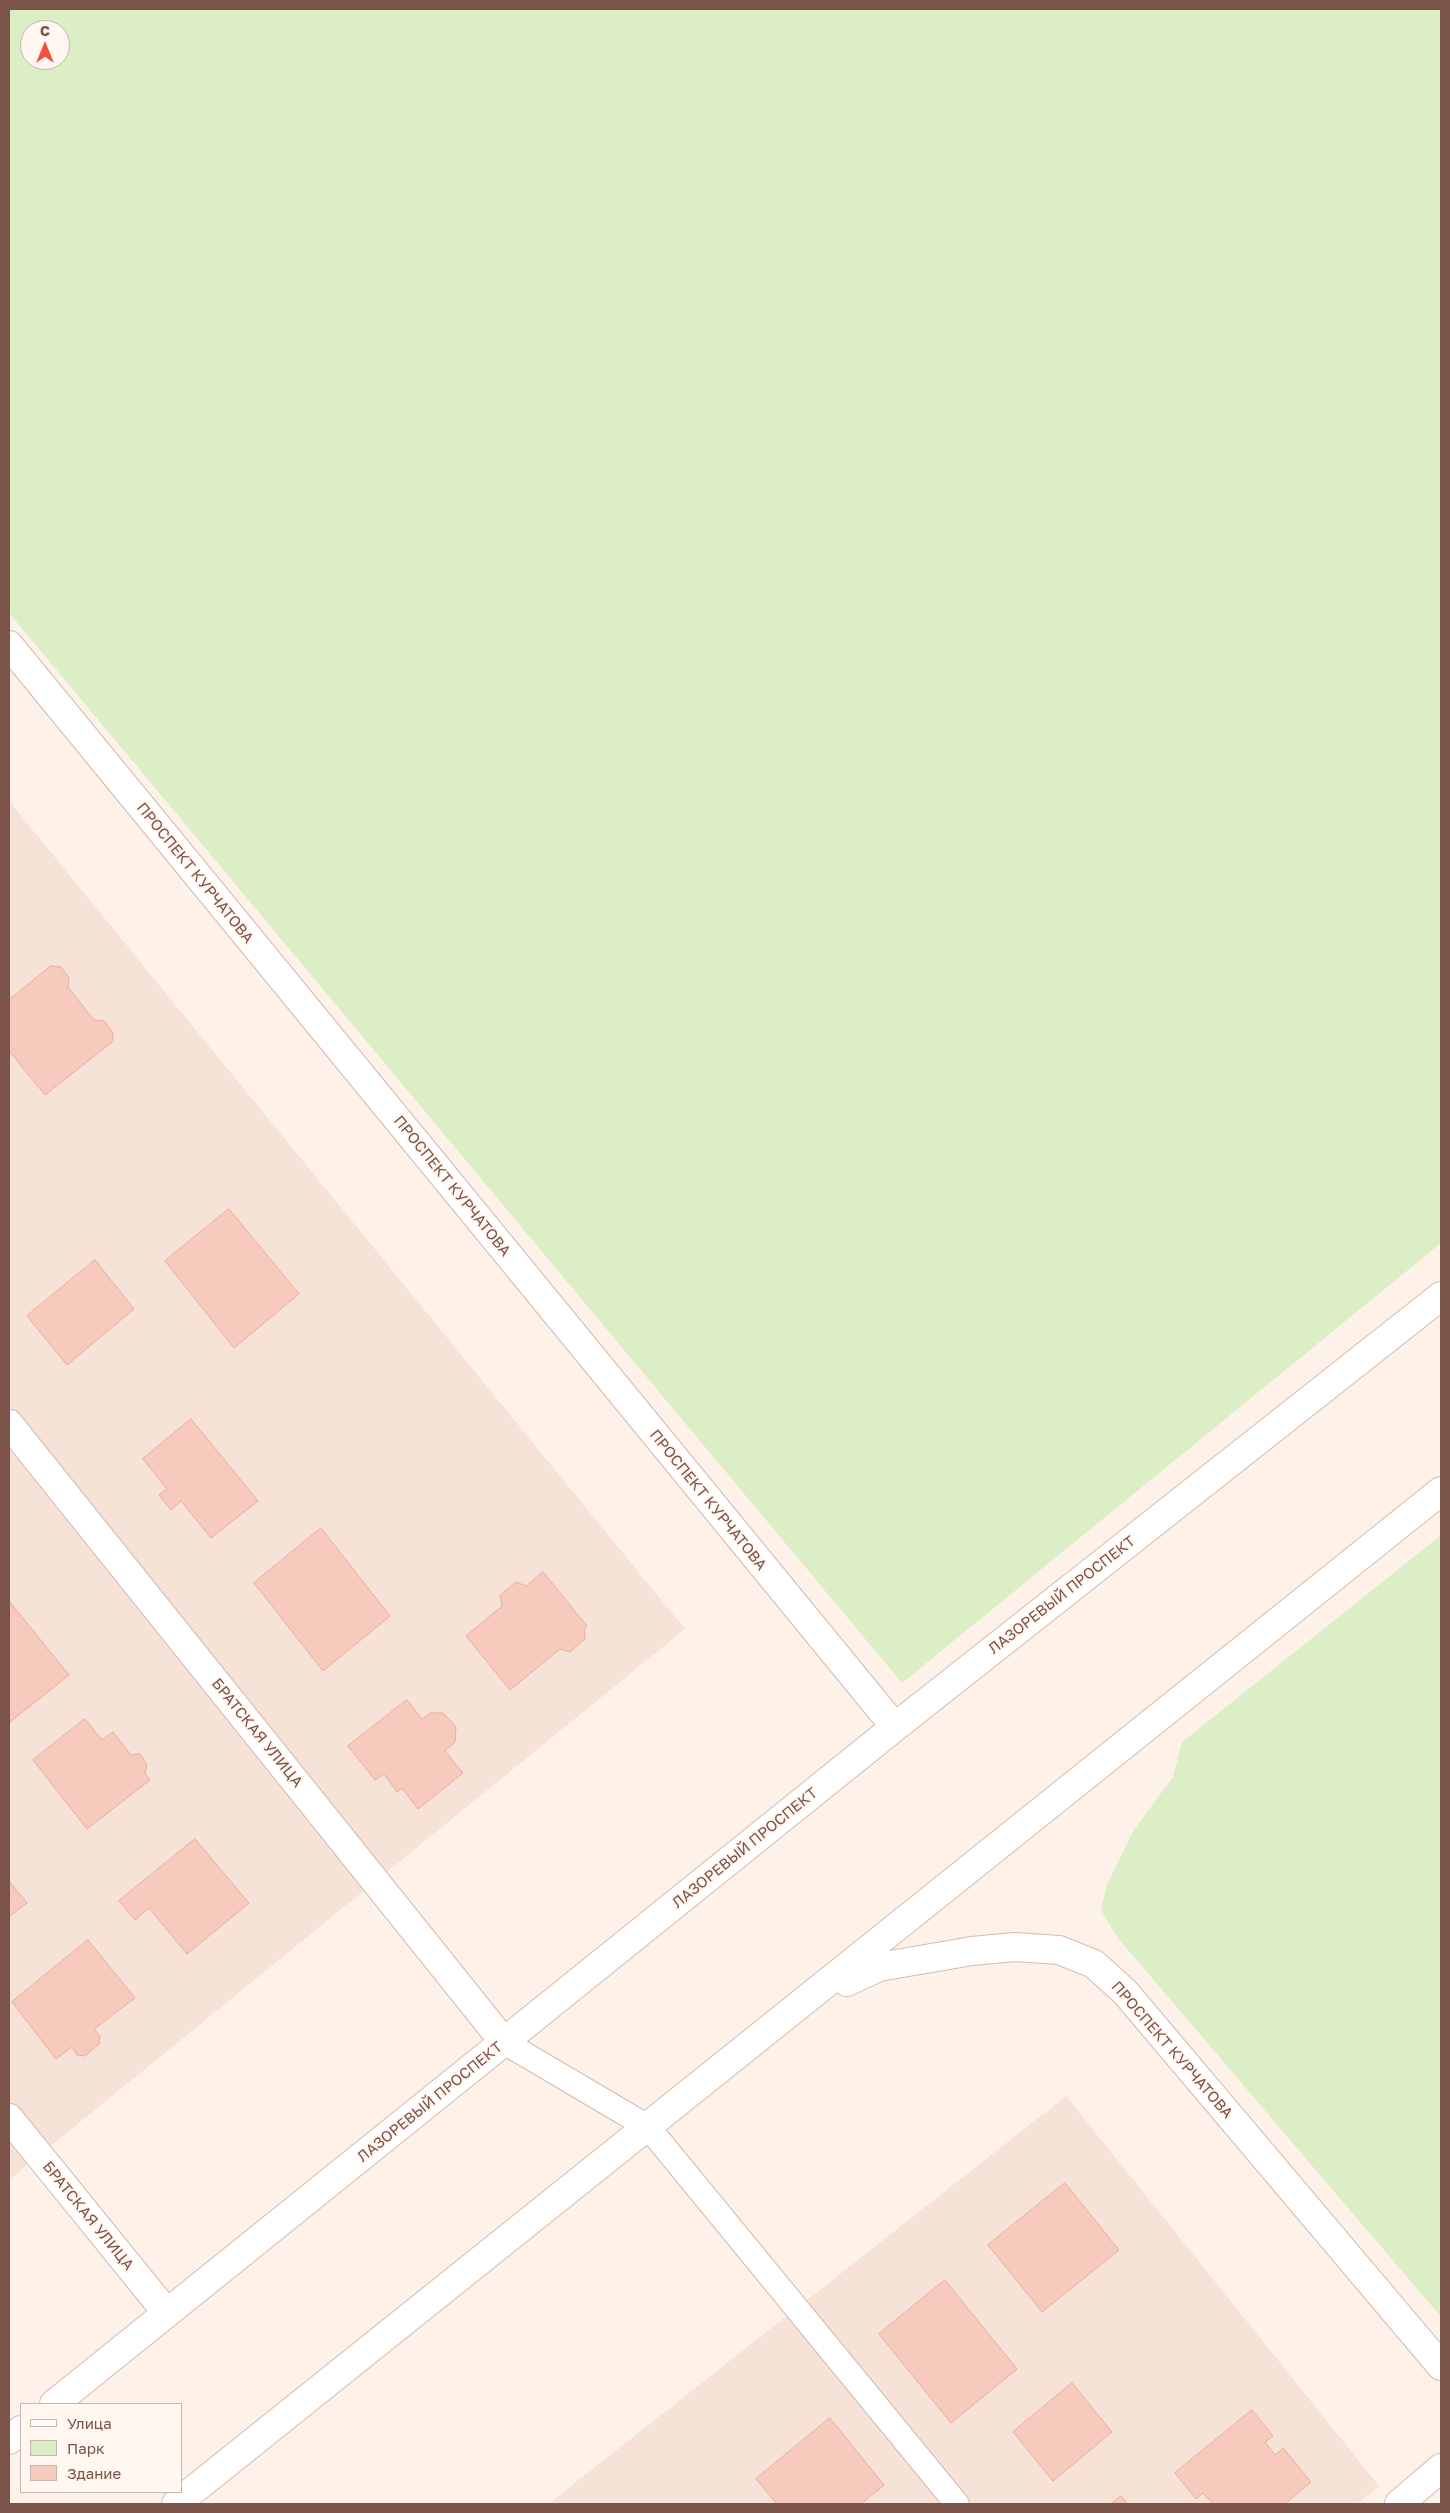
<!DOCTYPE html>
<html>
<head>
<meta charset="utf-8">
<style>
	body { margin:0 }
	#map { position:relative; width:1450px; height:2513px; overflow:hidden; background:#fef2e8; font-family:"Golos Text",sans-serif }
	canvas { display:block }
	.frame { position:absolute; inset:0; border:10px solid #7b5349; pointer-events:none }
	.legend { position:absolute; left:20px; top:2403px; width:162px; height:90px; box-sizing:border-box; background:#fff7f0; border:1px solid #cab5ad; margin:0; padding:6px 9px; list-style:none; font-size:15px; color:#7b5349 }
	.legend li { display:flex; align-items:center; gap:10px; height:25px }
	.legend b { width:25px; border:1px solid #cab5ad }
	.north { position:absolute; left:20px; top:20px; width:50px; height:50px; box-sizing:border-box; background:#fff7f0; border:1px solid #cab5ad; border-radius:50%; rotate:0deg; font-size:14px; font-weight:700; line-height:20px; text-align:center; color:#7b5349 }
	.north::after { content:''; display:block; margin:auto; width:18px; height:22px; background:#f14f45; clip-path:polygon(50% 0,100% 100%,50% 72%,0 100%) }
</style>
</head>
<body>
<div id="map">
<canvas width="1450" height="2513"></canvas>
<div class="frame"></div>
<ul class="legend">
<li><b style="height:6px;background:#fff"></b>Улица</li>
<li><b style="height:14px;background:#dceec5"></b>Парк</li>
<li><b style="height:14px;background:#f6cbbe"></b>Здание</li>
</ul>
<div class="north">С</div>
</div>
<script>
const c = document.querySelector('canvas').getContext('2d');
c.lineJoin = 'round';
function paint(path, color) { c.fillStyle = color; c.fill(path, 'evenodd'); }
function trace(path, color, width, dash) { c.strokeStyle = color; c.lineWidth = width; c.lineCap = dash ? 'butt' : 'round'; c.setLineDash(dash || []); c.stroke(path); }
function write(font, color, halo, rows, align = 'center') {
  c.font = font + ' "Golos Text",sans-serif'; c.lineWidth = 4; c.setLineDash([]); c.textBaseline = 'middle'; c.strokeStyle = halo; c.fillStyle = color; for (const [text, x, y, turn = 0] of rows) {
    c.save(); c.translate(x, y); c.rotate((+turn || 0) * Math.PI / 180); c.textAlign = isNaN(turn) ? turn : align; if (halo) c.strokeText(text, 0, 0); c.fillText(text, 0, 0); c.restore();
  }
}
paint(new Path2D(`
	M9,801L685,1629L9,2180Z
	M1066,2096L1379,2486L1357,2504H548Z`), '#f6e2d6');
paint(new Path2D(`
	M9,9H1441V1243L902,1683L9,613ZM30,30H60V60H30Z
	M1441,1535V2317L1117,1937L1101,1910L1107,1885L1133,1831L1173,1777L1182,1742Z`), '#dceec5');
const building = new Path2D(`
	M51,966L61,967L69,978L68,987L94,1020L104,1021L113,1033L112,1042L45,1095L9,1051V1000Z
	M229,1209L299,1294L234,1348L165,1261Z
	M95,1260L134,1309L67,1365L27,1316Z
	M191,1419L258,1501L211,1538L181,1501L171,1510L159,1495L167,1489L143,1459Z
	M321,1528L390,1616L323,1671L254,1583Z
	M543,1572L587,1626L584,1629L585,1639L570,1652L560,1649L510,1690L466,1636L502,1606L500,1595L516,1582L526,1586Z
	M9,1601L69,1675L10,1722L9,1720Z
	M407,1700L422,1719L430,1713H443L456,1727L455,1742L445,1751L463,1773L418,1809L402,1788L397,1792L384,1774L375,1780L348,1746Z
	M85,1719L102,1740L113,1732L131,1755L140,1754L147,1765L145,1773L150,1780L87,1829L33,1760Z
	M195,1839L249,1903L187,1954L149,1908L135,1920L119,1901Z
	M9,1881L27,1903L9,1917Z
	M88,1940L135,1998L94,2029L100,2036L99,2044L85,2056L77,2055L72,2047L56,2059L12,2002Z
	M1065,2183L1119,2250L1042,2312L988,2245Z
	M945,2280L1017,2369L951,2423L879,2334Z
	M1072,2383L1112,2432L1053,2481L1013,2432Z
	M1252,2410L1273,2436L1265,2442L1275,2455L1283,2448L1311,2482L1285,2504H1213L1203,2493L1196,2499L1175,2473Z
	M830,2418L884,2485L861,2504H777L756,2479Z
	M1121,2496L1128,2504H1111Z`);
paint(building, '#f6cbbe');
trace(building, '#eaad9c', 1);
const lane = new Path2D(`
	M504,2042L648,2127L957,2504`);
const street = new Path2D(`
	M9,645L895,1727
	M9,1424L504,2042
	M847,1982L879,1967L972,1951L1015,1947L1059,1950L1094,1964L1125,1992L1441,2366
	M9,2118L167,2313
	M54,2404L895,1727L1441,1296
	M9,2440L21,2430
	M176,2504L1441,1491
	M1399,2504L1441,2468`);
trace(lane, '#d4baaf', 26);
trace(street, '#d4baaf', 30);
trace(lane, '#fff', 24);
trace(street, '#fff', 28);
write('15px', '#7b5349', '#fff7f0', [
	["ПРОСПЕКТ КУРЧАТОВА",195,873,51],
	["ПРОСПЕКТ КУРЧАТОВА",452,1186,51],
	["ПРОСПЕКТ КУРЧАТОВА",708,1500,51],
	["ЛАЗОРЕВЫЙ ПРОСПЕКТ",1062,1595,-38],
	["БРАТСКАЯ УЛИЦА",257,1733,51],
	["ЛАЗОРЕВЫЙ ПРОСПЕКТ",745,1848,-39],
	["ПРОСПЕКТ КУРЧАТОВА",1172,2050,49],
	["ЛАЗОРЕВЫЙ ПРОСПЕКТ",430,2102,-39],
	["БРАТСКАЯ УЛИЦА",88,2216,51]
]);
</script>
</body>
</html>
